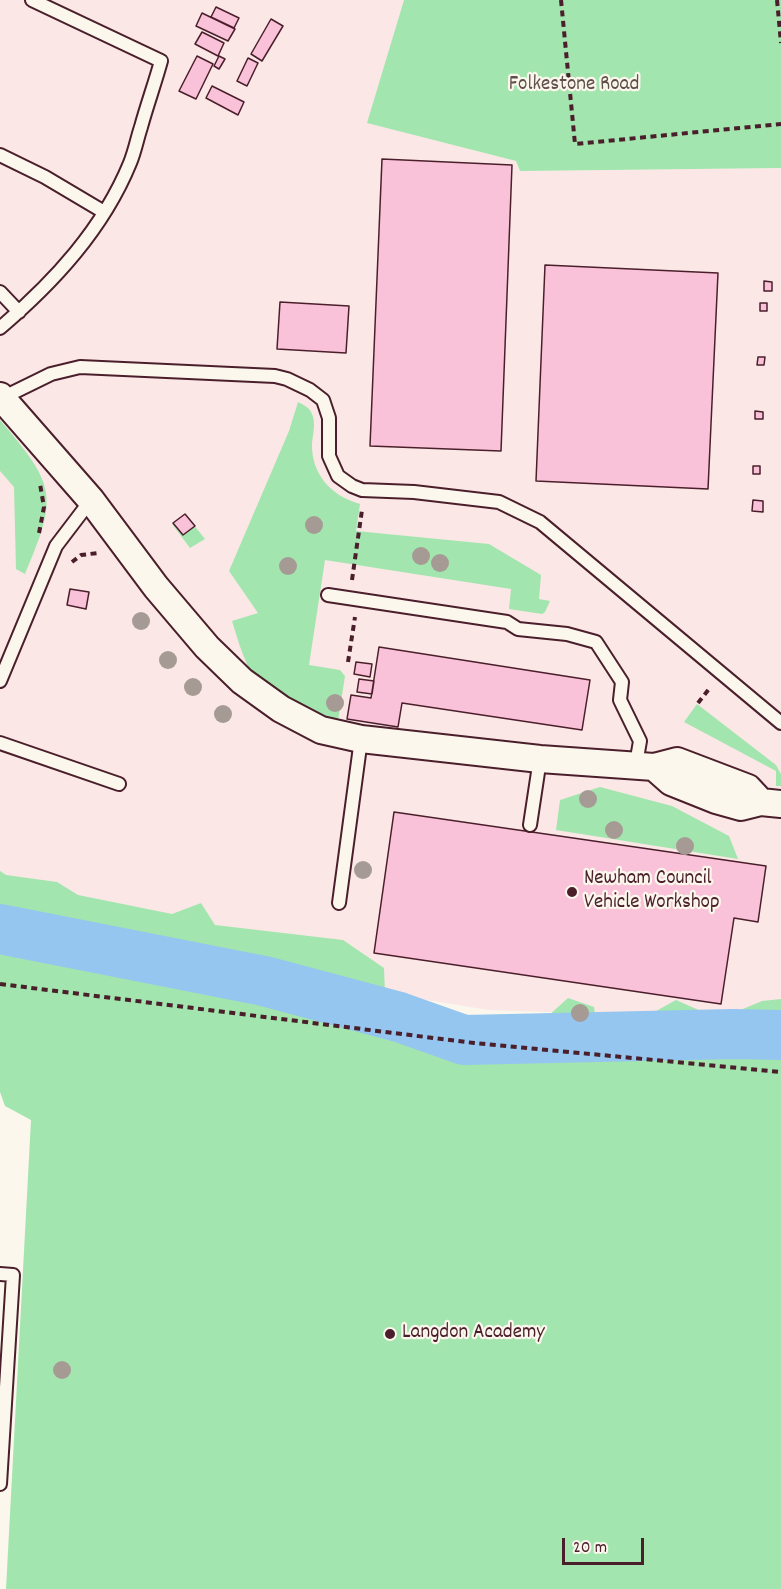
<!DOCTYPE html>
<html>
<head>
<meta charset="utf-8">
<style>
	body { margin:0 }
	#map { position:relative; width:781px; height:1589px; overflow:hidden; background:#fbf7ec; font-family:Dekko,sans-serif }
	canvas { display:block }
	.scale { position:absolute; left:562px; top:1538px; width:82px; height:27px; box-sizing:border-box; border:3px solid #4a1f2b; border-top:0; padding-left:8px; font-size:18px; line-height:21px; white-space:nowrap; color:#4a1f2b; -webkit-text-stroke:4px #fbf7ec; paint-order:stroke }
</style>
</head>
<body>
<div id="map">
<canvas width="781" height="1589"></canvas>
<div class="scale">20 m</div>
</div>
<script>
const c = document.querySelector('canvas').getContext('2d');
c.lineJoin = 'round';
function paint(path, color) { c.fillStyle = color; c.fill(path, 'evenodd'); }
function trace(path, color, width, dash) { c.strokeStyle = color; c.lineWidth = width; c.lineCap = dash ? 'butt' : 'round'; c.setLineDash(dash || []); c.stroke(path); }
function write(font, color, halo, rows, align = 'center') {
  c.font = font + ' Dekko,sans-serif'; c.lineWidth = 4.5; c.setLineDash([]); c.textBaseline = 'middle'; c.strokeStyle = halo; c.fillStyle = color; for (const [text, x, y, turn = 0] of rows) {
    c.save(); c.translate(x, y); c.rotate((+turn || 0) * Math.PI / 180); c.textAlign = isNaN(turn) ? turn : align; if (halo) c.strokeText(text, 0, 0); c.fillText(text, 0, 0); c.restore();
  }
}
paint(new Path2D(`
	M0,0H404L368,123L516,161L520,171L781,168V1020L489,1010L0,931Z`), '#fbe7e6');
paint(new Path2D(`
	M404,0H781V168L520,171L516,161L367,123Z
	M298,402C304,405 310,408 312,414C316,423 313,434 312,443C311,474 331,496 360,504L356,531L489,544L541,575L539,599L550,601L545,612L542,614L509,609L511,589L325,560L309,665L340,670L345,676L338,721C316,715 261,690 250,670C242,655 237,637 232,621L258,613L229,571L289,431Z
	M0,420C55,485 59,495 25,574L16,569L14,487L0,471Z
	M185,514L205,539L190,548L172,524Z
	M697,704L776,765L781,774V786H776V771L684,722Z
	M600,787L672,806L729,836L738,859L556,830L560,800Z
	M0,871L6,875L57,882L78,895L172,914L201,903L215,925L343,940L384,968L385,994L441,1017L537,1026L568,998L594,1007L596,1024L638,1021L676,1000L719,1019L762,1001L781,999V1589H6L31,1120L5,1106L0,1092Z`), '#a3e5ae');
trace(new Path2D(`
	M0,929L264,981L399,1017L464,1040L733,1034L781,1035`), '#94c6f0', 50);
const building = new Path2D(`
	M216,7L239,18L234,28L211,17Z
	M202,13L235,29L228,41L196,26Z
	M271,19L283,26L262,61L251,54Z
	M202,32L224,43L218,56L195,44Z
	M197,56L213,64L196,99L179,91Z
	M219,56L225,59L219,69L214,66Z
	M248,58L258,63L247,86L237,81Z
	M212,86L244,102L238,115L206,98Z
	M382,159L512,165L501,451L370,446Z
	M545,265L718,273L708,489L536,481Z
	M764,281L772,282V291H764Z
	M280,302L349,306L346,353L277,349Z
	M760,303H767V311H760Z
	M758,357H765L764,365H757Z
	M755,411L763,412V419H755Z
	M753,466H760V474H753Z
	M753,500L763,501V512L752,511Z
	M185,514L195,526L183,535L173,523Z
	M70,589L89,592L86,609L67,605Z
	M379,647L590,680L582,730L402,703L398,727L347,719L351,695L371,698Z
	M356,662L372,664L370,677L354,674Z
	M359,679L374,681L372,694L357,692Z
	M394,812L766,866L758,922L734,918L721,1004L374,953Z`);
paint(building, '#fac2d8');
trace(building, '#4a1f2b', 1.5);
const service = new Path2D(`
	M0,155L45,177L104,212
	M0,292L19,312
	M0,328C54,282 103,229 130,163C135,151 137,139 141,127C147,105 155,83 161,61L32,0
	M2,398L51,374L80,367L275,376L287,379L310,390L323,400L329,418V456L338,476L352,486L362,490L414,492L499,502L540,522L781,723
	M328,595L507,622L518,629L567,634L596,642L622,682L620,700L640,741L636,764
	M0,681L56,546L91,500
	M0,743L119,784
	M530,825L540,759
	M339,903L361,739
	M0,1274L13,1275L0,1484`);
const minor = new Path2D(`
	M0,396L91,500L156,587L207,647L242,681L281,709L321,730L361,739L540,759L654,767L677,761L748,788L761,802
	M654,767L671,782L716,800L741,807L761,802L781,804`);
trace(service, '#4a1f2b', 16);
trace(minor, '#4a1f2b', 30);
trace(new Path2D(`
	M561,0L575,144L781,124
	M777,0L781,43
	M39,533L44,507L40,484
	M72,562L81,555L98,553
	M352,580L362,510
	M348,662L355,617
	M698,703L709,689
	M0,984L474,1043L781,1072`), '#4a1f2b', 4, [6, 4.5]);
trace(service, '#fbf7ec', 12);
trace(minor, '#fbf7ec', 26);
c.fillStyle = '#a69b94';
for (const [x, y] of [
	[314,525],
	[421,556],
	[440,563],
	[288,566],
	[141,621],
	[168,660],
	[193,687],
	[335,703],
	[223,714],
	[588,799],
	[614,830],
	[685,846],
	[363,870],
	[580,1013],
	[62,1370]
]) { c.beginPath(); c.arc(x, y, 9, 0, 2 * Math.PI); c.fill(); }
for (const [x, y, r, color] of [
	[572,892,6,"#4a1f2b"],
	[390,1334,6,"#4a1f2b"]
]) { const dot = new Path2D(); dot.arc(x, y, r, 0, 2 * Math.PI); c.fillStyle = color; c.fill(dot); trace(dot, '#fbf7ec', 2); }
write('21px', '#60504c', '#fbf7ec', [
	["Folkestone Road",574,86]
]);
write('21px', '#4a1f2b', '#fbf7ec', [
	["Newham Council",584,880],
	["Vehicle Workshop",584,904],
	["Langdon Academy",402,1334]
], 'left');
</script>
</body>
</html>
